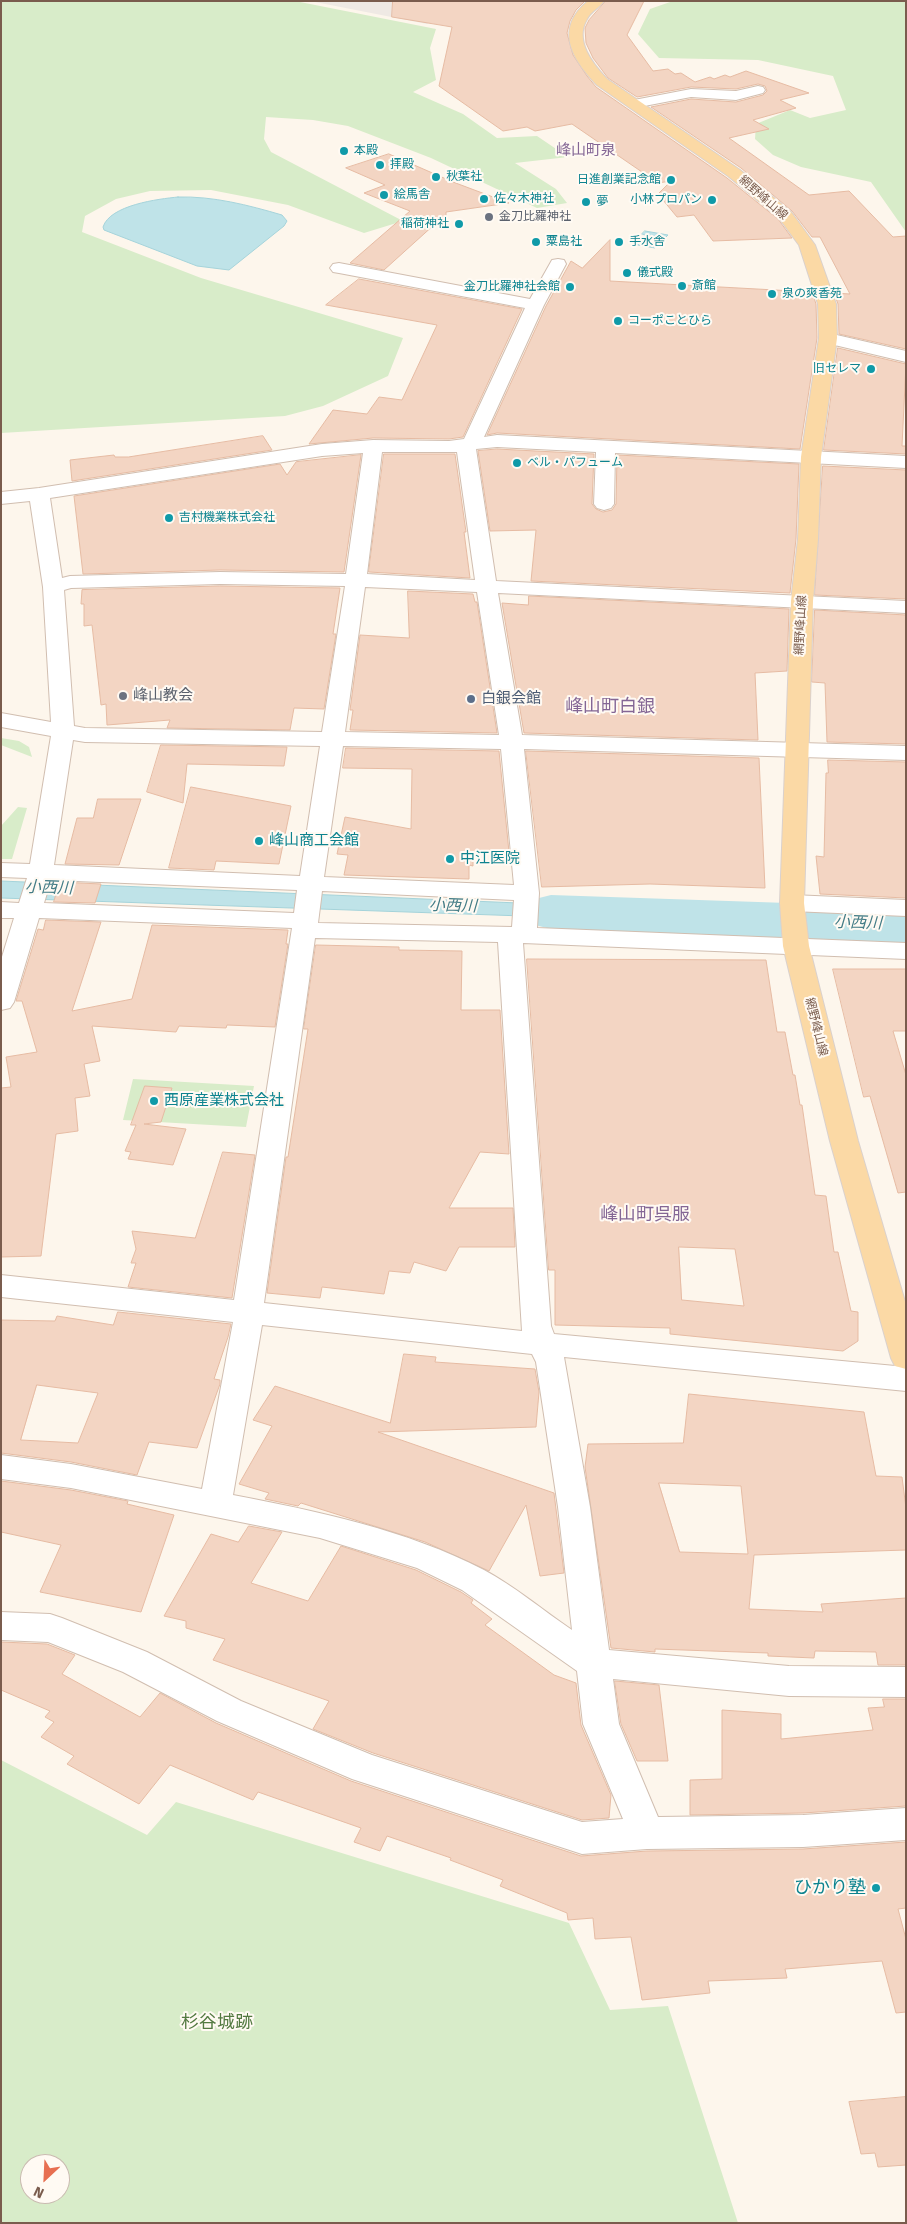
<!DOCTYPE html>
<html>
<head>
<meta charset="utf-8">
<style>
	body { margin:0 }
	#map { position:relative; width:907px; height:2224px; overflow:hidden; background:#fdf6ec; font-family:"Fira Sans",sans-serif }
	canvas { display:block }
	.frame { position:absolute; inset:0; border:2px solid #7a5c4d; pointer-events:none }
	.north { position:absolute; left:20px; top:2154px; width:50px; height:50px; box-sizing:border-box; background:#fffaf3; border:1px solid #cabbb1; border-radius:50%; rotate:205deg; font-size:14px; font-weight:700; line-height:20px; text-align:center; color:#7a5c4d }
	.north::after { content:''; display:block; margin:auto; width:18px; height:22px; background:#e76f51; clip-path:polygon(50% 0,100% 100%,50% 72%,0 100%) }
</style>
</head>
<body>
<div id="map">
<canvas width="907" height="2224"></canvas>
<div class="frame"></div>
<div class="north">N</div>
</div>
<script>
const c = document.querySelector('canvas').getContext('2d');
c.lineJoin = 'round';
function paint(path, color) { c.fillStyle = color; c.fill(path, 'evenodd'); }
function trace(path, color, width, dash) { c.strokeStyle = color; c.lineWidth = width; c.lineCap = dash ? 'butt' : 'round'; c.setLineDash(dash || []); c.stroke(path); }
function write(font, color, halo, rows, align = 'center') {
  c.font = font + ' "Fira Sans","Noto Sans JP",sans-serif'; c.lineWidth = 4; c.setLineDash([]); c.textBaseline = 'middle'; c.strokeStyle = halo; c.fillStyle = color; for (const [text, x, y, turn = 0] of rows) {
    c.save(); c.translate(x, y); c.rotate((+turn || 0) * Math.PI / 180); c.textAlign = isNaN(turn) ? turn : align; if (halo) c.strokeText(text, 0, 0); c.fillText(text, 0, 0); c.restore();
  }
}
paint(new Path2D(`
	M310,1H460L427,24Z`), '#efe9e4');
paint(new Path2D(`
	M1,1H295L436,29L430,48L436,80L413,92L463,114L497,138L537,136L568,157L515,163L556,189L567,203L537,208L431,158L348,126L313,120L266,117L264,139L271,152L403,221L364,233L288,205L211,190L150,191L116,199L85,216L82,232L201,278L403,338L388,376L323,406L285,416L1,433Z
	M673,1H906V232L871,182L801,167L773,155L755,139L756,124L790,110L810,118L846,110L833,76L758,60L659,58L638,34L650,9Z
	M1,738L19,741L29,747L32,757L1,745Z
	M18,807L27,808L12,859H1V826Z
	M133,1079L254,1086L246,1127L123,1120Z
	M1,1760L147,1835L176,1802L569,1923L610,2010L668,2006L738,2223H1ZM30,2164H60V2194H30Z`), '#d8ecc9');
const water = new Path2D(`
	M178,197C213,196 248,205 282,215L287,221L284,226L229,270L197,266L104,230L103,227C110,205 158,199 178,197Z
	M645,231L668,235L664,239L655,237L650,242L659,244L655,248L632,244L636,240L644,242L649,236L642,234Z
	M1,881L636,908L639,920L1,898Z`);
paint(water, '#bfe3e8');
trace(water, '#a5d3da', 1);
paint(new Path2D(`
	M551,895L906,907V943L551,929L531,924L523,912L531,900Z`), '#bfe3e8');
const building = new Path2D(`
	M393,1H585L576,10L570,21L567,33L573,55L587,76L596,87L727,178L778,219L792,238L713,241L694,215L677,217L658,194L671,181L658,183L572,124L535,131L527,127L503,131L439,86L452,27L392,17Z
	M606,1H644L627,35L653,71L668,69L675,74L681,73L695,82L710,77L714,79L725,75L730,77L746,71L809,93L780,100L796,108L753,120L769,129L729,138L809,195L849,191L893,237L906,236V349L839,334L838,304L834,293L850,294L820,237H812L792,211L741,168L651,107L691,99L736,102L763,95L767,91L765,86L758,84L736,89L691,87L637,97L608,78L593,58L586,43L585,28L589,20Z
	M389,154L453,182L509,203L446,212V225L435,224L384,270L350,263L410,211L364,193L385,185L346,168Z
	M610,240V281L812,292L816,304L817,338L800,449L497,433L487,435L546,306L571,261L582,268Z
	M359,279L522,309L463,437L449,439L373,438L309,444L333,410L367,414L379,397L402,400L437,325L326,305Z
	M838,348L906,364L902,446H906V454L824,450Z
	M263,436L272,450L72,481L70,460L114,455L115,457H128Z
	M497,449L594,454L592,504L596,509L603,512L612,510L616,504L617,455L799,464L796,539L790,593L531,581L536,530L490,531L478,451Z
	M384,454H455L466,532H464L470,578L369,572Z
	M361,455L344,572L220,570L83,574L74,496L280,464L287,475L296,462Z
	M823,466L906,470V599L815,595Z
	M220,586L340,588L333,634H336L324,709L294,708L290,730L167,728L170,720L107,725L106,704L101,705L92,625L84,626V604H81L82,590Z
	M408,591L473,594L475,602H477L497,733L350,730L353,710H350L360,635L409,638Z
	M529,596L789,609L787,671L755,673L758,740L524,733L502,603L528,605Z
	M815,610L906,615V744L827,742L825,683L812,682Z
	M161,745L287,747L284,766L187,764L183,803L147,792Z
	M346,748L499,751L509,852H473V866L469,865V879L344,875L348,855L337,854L345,817L411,829L412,769L343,768Z
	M526,751L759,758L765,888L650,884L542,887Z
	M828,760L906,762V898L820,894L816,856L824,857L826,773H828Z
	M191,787L291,806L279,864L216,861L214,870L169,868Z
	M98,799H141L119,865L65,864L77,818H93Z
	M60,882L101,884L95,903L54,902Z
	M46,920L101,922L72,1011L132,999L152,925L288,930L286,944H288L275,1027L227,1025L226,1028L179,1026L176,1032L92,1026L100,1061L84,1064L90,1096L75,1098L78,1131L56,1134L41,1256L1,1257V1088L11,1087L6,1057L37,1052L22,1001H16L38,929L43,930Z
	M316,945L399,947V950L462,951L461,1010H500L509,1154L480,1152L449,1208H513L515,1247H459L446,1271L414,1262L410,1273L389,1271L384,1294L322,1287L320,1298L267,1293L286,1157H288L308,1029H304Z
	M527,959L766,960L777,1032H785L793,1075H795L800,1105H802L815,1195L826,1196L834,1252H838L851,1311L858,1312V1341L843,1351L670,1334V1328L555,1325V1270H549ZM679,1247L735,1249L744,1306L682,1300Z
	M833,969H906V1031H893L906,1075V1192L898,1193L870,1096L864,1097Z
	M145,1086L172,1088L161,1122L144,1124L186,1129L173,1165L128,1159L131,1152L125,1151L136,1125H131Z
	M223,1152L255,1155L232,1298L128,1287L136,1263H131L136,1249L132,1231L195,1238Z
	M118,1312L231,1324L228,1337L214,1379L220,1380V1384L197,1448L149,1442L137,1475L71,1462L1,1453V1320L55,1321L57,1316L113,1325ZM37,1385L98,1393L78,1443L21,1440Z
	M404,1354L436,1357L435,1362L535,1369L539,1392L536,1427L378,1432L554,1493L564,1573L540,1576L526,1505L489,1571L425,1542L301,1503L298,1506L265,1499L269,1493L239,1484L272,1426L253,1420L275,1386L390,1423Z
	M689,1394L864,1412L876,1476L902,1477L906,1508V1550L754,1555L749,1609L823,1612L821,1604L906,1598V1665H878L876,1652L815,1651L814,1658L768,1656V1653L655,1649V1652L611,1648L585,1467L588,1444L683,1443ZM659,1483L741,1486L748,1554L680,1552Z
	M1,1481L71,1490L128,1501L127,1504L174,1515L141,1612L40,1592L61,1545L1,1532Z
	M249,1526L282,1532L251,1583L308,1601L341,1546L416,1570L461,1592L473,1600L471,1603L492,1619L485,1625L554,1675L576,1683L581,1725L611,1795L609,1818L582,1820L373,1753L313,1729L329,1701L213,1660L225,1639L186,1628V1621L164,1616L211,1534L238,1542Z
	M1,1642L47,1644L75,1655L62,1674L140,1717L160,1693L216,1723L351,1781L581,1856L647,1851L803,1849L906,1842V1908L898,1909L906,1939V2012L896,2013L882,1961L785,1969L787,1978L708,1981L710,1993L642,2000L631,1937L595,1939L593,1918L568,1920L567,1913L500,1886L503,1880L450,1860L451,1858L387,1836L380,1851L354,1842L361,1828L258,1792L253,1800L170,1765L139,1804L67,1764L74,1756L41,1737L54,1722L45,1717L50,1711L1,1690Z
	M615,1681L659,1685L668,1761H637L621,1724Z
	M883,1699H906V1806L803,1813L690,1815V1780L722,1779V1710L781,1714V1739L873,1730L868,1708L884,1707Z
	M906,2097V2165L878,2167L875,2153L861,2154L849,2102Z`);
paint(building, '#f3d5c3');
trace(building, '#e6bba3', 1);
const minor = new Path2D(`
	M758,86L763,87L765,90L763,93L736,100L691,97L634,108L629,107L627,104L629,101L634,100L691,89L736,91Z
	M558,259L564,260L566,264L544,305L484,437L497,435L906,456V468L615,453L614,504L611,508L604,510L597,508L594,504L596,452L497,447L476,449L496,581L906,601V613L498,593L522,735L906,746V760L524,749L539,893L537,928L906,943V959L523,943L551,1326L554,1334L906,1367V1391L564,1357L590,1507L609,1650L789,1666L906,1667V1697L789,1696L613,1679L619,1724L658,1817L803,1815L906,1808V1840L803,1847L647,1849L582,1854L352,1779L217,1721L123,1672L48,1642L1,1640V1612L50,1614L62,1618L147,1652L241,1701L372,1755L582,1822L623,1819L583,1724L577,1671L462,1590L417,1568L320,1538L71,1488L1,1479V1455L71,1464L202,1489L233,1322L1,1297V1275L234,1300L292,928L39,918L14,1002L10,1008L1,1010V960L14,918H1V902L19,903L27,878L1,877V863L30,864L51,736L1,727V713L51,722L43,587L30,501L1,504V492L39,488L322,444L373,440L449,441L464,439L525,308L339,273L333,272L330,268L333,264L339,263L530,299L552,260ZM382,452H457L475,580L367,574ZM363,453L346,574L220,572L70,576L62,578L50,498L322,456ZM220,584L345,586L322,732L85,728L74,726L64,590L71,588ZM365,587L477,592L499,735L345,732ZM73,740L85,742L320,746L300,876L54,865ZM343,746L501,749L514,885L324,877ZM51,880L297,890L294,913L44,903ZM322,891L514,900L512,927L318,923ZM315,938L498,942L522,1331L264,1303ZM262,1325L532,1354L536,1362L558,1507L572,1630C545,1612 513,1585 484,1570C407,1530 317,1511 233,1495Z
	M828,333L906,351V362L822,342L819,338L822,334Z
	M792,895L906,900V916L792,911L783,908L780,903L783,898Z`);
const major = new Path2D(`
	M588,1H604C599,8 591,11 587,19C574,41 593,64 607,79L740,170L791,212L815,245L836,304L837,338L821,457L818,539L813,601L804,903L809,946L858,1141L906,1305V1369L895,1366L891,1358L830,1141L783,946L780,903L791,601L798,539L801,457L819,338L818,304L799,245L779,218L728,176L597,85C572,59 554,29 588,1Z`);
trace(minor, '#d1beb0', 2);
trace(major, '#dad1cd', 2);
paint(minor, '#fff');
paint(major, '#fbd9a5');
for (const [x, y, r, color] of [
	[344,151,5,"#0f9aa8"],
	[380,165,5,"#0f9aa8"],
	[436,177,5,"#0f9aa8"],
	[671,180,5,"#0f9aa8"],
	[384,195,5,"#0f9aa8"],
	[484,199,5,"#0f9aa8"],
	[712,200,5,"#0f9aa8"],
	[586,202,5,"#0f9aa8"],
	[489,217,5,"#6b7280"],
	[459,224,5,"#0f9aa8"],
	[536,242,5,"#0f9aa8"],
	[619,242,5,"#0f9aa8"],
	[627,273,5,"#0f9aa8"],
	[682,286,5,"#0f9aa8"],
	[570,287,5,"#0f9aa8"],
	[772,294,5,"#0f9aa8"],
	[618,321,5,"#0f9aa8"],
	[871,369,5,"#0f9aa8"],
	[517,463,5,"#0f9aa8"],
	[169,518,5,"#0f9aa8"],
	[123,696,5,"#6b7280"],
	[471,699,5,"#5c6f8a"],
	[259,841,5,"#0f9aa8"],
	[450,859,5,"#0f9aa8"],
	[154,1101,5,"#0f9aa8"],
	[876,1888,5,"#0f9aa8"]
]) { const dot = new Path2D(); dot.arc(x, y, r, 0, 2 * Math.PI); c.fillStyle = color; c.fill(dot); trace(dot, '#fffaf3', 2); }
write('12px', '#0d838f', '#fffaf3', [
	["本殿",354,151],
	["拝殿",390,165],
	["秋葉社",446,177],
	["日進創業記念館",661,180,"right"],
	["絵馬舎",394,195],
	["佐々木神社",494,199],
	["小林プロパン",702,200,"right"],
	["夢",596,202],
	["稲荷神社",449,224,"right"],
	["粟島社",546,242],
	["手水舎",629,242],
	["儀式殿",637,273],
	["斎館",692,286],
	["金刀比羅神社会館",560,287,"right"],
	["泉の爽香苑",782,294],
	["コーポことひら",628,321],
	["旧セレマ",861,369,"right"],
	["ベル・パフューム",527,463],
	["吉村機業株式会社",179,518]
], 'left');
write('12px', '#7a5c4d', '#fffaf3', [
	["網野峰山線",763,198,41],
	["網野峰山線",801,625,-87],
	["網野峰山線",816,1027,76]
]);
write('12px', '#5b616d', '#fffaf3', [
	["金刀比羅神社",499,217]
], 'left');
write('15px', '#846695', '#fffaf3', [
	["峰山町泉",586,151]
]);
write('15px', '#5b616d', '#fffaf3', [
	["峰山教会",133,696]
], 'left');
write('15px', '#4e5e75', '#fffaf3', [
	["白銀会館",481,699]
], 'left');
write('15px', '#0d838f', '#fffaf3', [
	["峰山商工会館",269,841],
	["中江医院",460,859],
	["西原産業株式会社",164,1101]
], 'left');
write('italic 16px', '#437c86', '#fffaf3', [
	["小西川",49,888,2],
	["小西川",453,906,2],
	["小西川",858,923,2]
]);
write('18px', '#846695', '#fffaf3', [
	["峰山町白銀",610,707],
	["峰山町呉服",645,1215]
]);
write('18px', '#0d838f', '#fffaf3', [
	["ひかり塾",866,1888]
], 'right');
write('18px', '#537a41', '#fffaf3', [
	["杉谷城跡",217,2023]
]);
</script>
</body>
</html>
